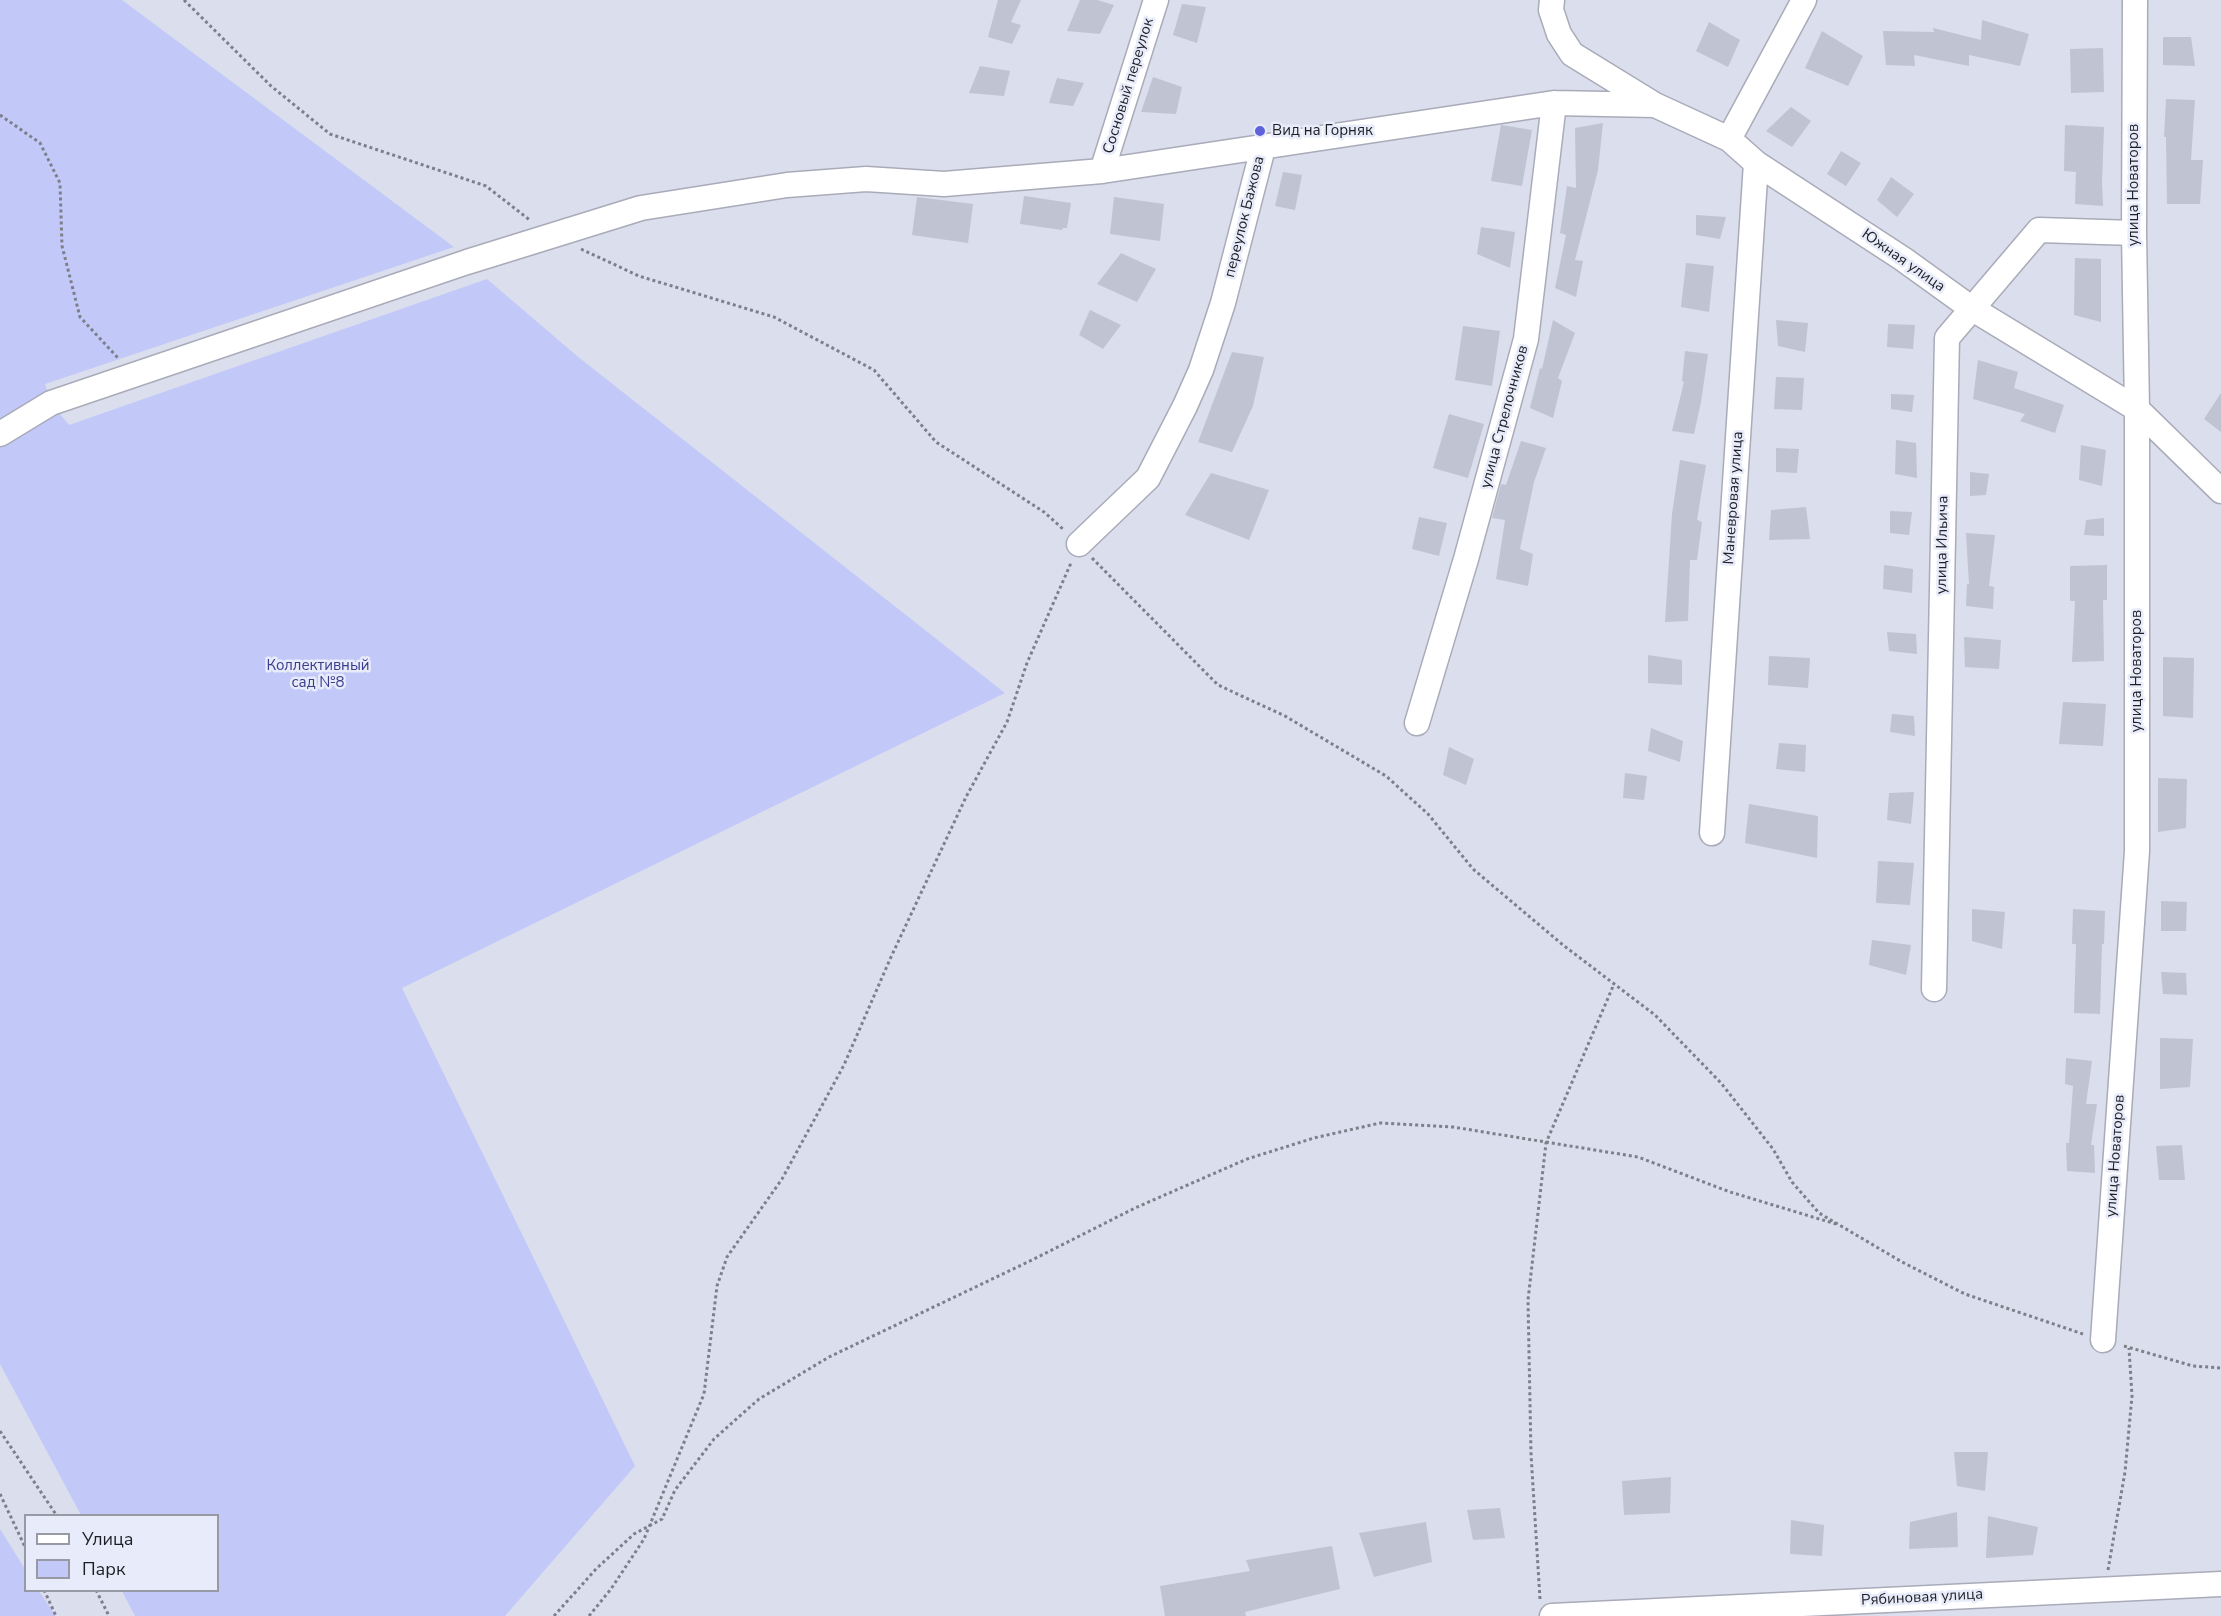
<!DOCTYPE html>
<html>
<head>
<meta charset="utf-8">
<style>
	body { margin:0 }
	#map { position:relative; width:2221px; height:1616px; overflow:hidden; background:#dbdeed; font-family:"Nunito Sans",sans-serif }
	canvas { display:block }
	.legend { position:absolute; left:24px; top:1514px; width:195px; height:78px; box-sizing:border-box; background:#e8ebfa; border:2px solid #9799a4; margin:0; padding:8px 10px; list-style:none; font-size:18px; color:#1e1f24 }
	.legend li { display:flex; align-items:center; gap:12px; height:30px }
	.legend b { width:30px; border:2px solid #9799a4 }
</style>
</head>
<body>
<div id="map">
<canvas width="2221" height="1616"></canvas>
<ul class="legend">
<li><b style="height:8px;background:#fff"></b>Улица</li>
<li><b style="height:16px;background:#c2c9f9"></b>Парк</li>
</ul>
</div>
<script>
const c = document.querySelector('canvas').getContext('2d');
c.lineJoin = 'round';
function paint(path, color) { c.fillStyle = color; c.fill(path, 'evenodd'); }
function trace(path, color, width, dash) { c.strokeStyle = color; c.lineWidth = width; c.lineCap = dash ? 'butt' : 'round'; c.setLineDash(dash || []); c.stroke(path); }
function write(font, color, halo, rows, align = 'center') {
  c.font = font + ' "Nunito Sans",sans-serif'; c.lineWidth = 5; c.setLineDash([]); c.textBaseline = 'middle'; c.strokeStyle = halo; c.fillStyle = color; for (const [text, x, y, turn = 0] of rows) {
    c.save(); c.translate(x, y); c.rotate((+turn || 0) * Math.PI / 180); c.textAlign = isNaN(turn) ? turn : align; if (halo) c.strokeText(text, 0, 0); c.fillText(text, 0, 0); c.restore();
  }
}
paint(new Path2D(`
	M0,0H122L454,247L45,384L51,403L69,425L487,279L577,356L1005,693L402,988L635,1466L505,1616H135L122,1591L218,1590V1516L81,1515L0,1364Z
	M0,1529L25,1569L26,1590L39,1591L56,1616H0Z`), '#c2c9f9');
paint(new Path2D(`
	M998,0H1021L1011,22L1021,25L1012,44L988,37Z
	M1080,0H1097L1114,5L1100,34L1067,31Z
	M1182,4L1206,7L1197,43L1173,35Z
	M1982,20L2029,34L2020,66L1969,55V66L1914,55L1915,66L1886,65L1883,31L1934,32L1933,28L1981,40Z
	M1709,22L1740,40L1728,67L1696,51Z
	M1822,31L1863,56L1848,86L1805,68Z
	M2163,37H2191L2195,66L2163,65Z
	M2103,48L2104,92L2071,93L2070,49Z
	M980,66L1010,71L1004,96L969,93Z
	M1153,77L1182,87L1176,114L1141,112Z
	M1057,78L1084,83L1073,106L1049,103Z
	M2166,99L2195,100L2191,160H2203L2200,204H2167L2166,137H2164Z
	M1791,107L1811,121L1792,147L1766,131Z
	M1603,123L1598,170L1575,260L1583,261L1576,297L1555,288L1566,235L1560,233L1567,186L1576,188L1575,128Z
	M1501,125L1532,130L1522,186L1491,181Z
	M2065,125L2104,127L2102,183L2103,206L2075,204L2076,172L2064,171Z
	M1841,151L1861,163L1846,186L1827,174Z
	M1283,172L1302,175L1295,210L1275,206Z
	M1891,177L1914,194L1897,217L1877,200Z
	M1024,196L1071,203L1067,228H1063L1062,230L1020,224Z
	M917,197L973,204L968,243L912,235Z
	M1114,197L1164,204L1160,241L1110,234Z
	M1696,215L1726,217L1720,239L1696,235Z
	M1481,227L1515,232L1510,268L1477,254Z
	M1121,253L1156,269L1137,302L1097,284Z
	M2075,258L2101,259V322L2074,315Z
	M1686,263L1714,266L1709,312L1681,307Z
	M1090,310L1121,325L1103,349L1079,335Z
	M1553,320L1575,333L1558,378L1562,381L1553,418L1530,408L1540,368L1542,369Z
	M1776,320L1808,323L1805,352L1778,346Z
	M1888,324L1915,325L1913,349L1887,347Z
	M1463,326L1500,331L1492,386L1455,380Z
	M1685,351L1708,354L1701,402L1694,434L1672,431L1684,382L1682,381Z
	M1232,352L1264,357L1253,406L1232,452L1198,442Z
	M1978,360L2018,372L2014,388L2064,405L2055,433L2020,421L2025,414L1973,399Z
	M1776,377L1804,378L1802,410L1774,409Z
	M2221,393V432L2204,419Z
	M1891,394L1914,395L1912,412L1891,409Z
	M1449,414L1484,424L1468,478L1433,468Z
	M1896,440L1916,443L1917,478L1895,474Z
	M1521,441L1546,448L1534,482L1520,549L1533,554L1528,586L1496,579L1505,520L1492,518L1501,484L1506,485Z
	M2081,445L2106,450L2102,486L2079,480Z
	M1776,448L1799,449L1797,473L1776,472Z
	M1680,460L1706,465L1697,520L1702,522L1697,560H1690L1688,621L1665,622L1672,514Z
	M1970,472L1989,474L1986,495L1970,496Z
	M1211,473L1269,490L1249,540L1185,515Z
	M1806,507L1810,539L1769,540L1771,510Z
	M1890,511L1912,512L1909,535L1890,533Z
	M1419,517L1447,523L1439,556L1412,549Z
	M2104,518V536L2084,535L2086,520Z
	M1966,533L1995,535L1989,586L1994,587L1993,609L1966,606L1967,584H1969Z
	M1884,565L1913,569L1912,593L1883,589Z
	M2107,565V600H2103L2104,661L2072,662L2075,601H2070V566Z
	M1887,632L1916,634L1917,654L1889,651Z
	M1964,637L2001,640L1999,669L1965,667Z
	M1648,655L1682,660V685L1648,683Z
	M1769,656L1810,658L1808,688L1768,685Z
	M2163,657L2194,658L2193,718L2163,716Z
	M2063,702L2106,704L2103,746L2059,744Z
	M1892,714L1914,716L1915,736L1890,732Z
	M1651,728L1683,741L1680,762L1648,751Z
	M1779,743L1806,745L1805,772L1776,769Z
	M1449,747L1474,759L1466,785L1443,775Z
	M1625,773L1647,776L1644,800L1623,798Z
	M2158,778L2187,779L2186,828L2158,832Z
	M1914,792L1911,824L1887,820L1889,793Z
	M1749,804L1818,816L1817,858L1745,843Z
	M1878,861L1914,863L1910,905L1876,903Z
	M2161,901L2187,902L2186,931H2161Z
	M1972,909L2005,912L2002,949L1972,941Z
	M2073,909L2105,911L2104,944H2102L2100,1014L2074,1013L2076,944H2072Z
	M1872,940L1911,945L1906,975L1869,965Z
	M2161,972L2186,973L2187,995L2163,994Z
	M2160,1038L2193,1039L2190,1087L2160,1089Z
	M2066,1058L2092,1061L2086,1104H2097L2091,1145H2094L2095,1173L2067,1171L2066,1143H2069L2073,1086L2065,1084Z
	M2182,1145L2185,1180H2159L2156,1146Z
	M1954,1452H1988L1985,1491L1957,1486Z
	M1671,1477L1670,1513L1624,1515L1622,1481Z
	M1500,1508L1505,1538L1473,1540L1467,1510Z
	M1957,1512L1958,1547L1909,1549L1910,1522Z
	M1988,1516L2038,1527L2033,1555L1986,1558Z
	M1791,1520L1824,1525L1822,1556L1790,1554Z
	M1426,1522L1432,1562L1374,1577L1359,1533Z
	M1332,1546L1340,1589L1245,1612L1246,1616H1165L1160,1586L1250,1571L1246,1560Z`), '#c0c3d2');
const minor = new Path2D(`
	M1552,0L1551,10L1559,34L1572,54L1655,105
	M1729,139L1804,0
	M1102,171L1156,0
	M0,434L51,403L467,262L641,208L787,185L866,179L944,184L1102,171L1554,103L1655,105L1729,139L1756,163L1903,259L1971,308L2137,409L2221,491
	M1079,544L1148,478L1185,406L1201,370L1223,303L1263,148
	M1417,723L1466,559L1526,339L1554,103
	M1712,833L1756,163
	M1934,989L1947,338L2039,230L2134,233
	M2103,1340L2137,851V409L2134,233L2135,0
	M1552,1616L2221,1584`);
trace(minor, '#a9abb9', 27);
trace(new Path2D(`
	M184,0L271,86L330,134L486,186L531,221
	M0,115L40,143L60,183L62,246L80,317L118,358
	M581,249L639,276L774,317L874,370L936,442L1044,512L1064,530
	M1092,558L1218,685L1285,716L1386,776L1428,814L1473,869L1563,945L1655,1015L1721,1083L1773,1149L1792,1182L1819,1213L1902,1262L1965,1294L2083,1334
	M2124,1346L2193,1366L2221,1368
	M0,1431L57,1516
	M0,1494L26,1549
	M2108,1570L2125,1472L2132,1396L2129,1348
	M44,1590L56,1616
	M96,1590L109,1616
	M1540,1599L1531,1454L1528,1300L1546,1143L1614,984
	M554,1616L596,1569L634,1534L662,1519L675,1490L714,1439L759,1399L829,1357L1032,1260L1135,1208L1247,1159L1314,1138L1380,1123L1453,1127L1638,1157L1730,1192L1836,1224
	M589,1616L611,1589L644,1539L704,1394L717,1286L727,1257L782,1179L844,1065L891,957L966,797L1007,722L1027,663L1071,563`), '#7d7f89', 3, [3, 3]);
trace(minor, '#fff', 24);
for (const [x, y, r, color] of [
	[1260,131,6,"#5e61d9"]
]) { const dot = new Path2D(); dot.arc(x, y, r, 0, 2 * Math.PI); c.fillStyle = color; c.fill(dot); trace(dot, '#e8ebfa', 2); }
write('15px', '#1e1f24', '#e8ebfa', [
	["Сосновый переулок",1129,86,-73],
	["улица Новаторов",2134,185,-90],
	["переулок Бажова",1245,217,-76],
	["Южная улица",1903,261,35],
	["улица Стрелочников",1505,417,-75],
	["Маневровая улица",1734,498,-86],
	["улица Ильича",1943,545,-89],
	["улица Новаторов",2137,671,-90],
	["улица Новаторов",2116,1156,-86],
	["Рябиновая улица",1922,1598,-3]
]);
write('15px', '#1e1f24', '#e8ebfa', [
	["Вид на Горняк",1272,131]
], 'left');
write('15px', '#3a3c8d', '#e8ebfa', [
	["Коллективный",318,666],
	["сад №8",318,683]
]);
</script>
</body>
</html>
